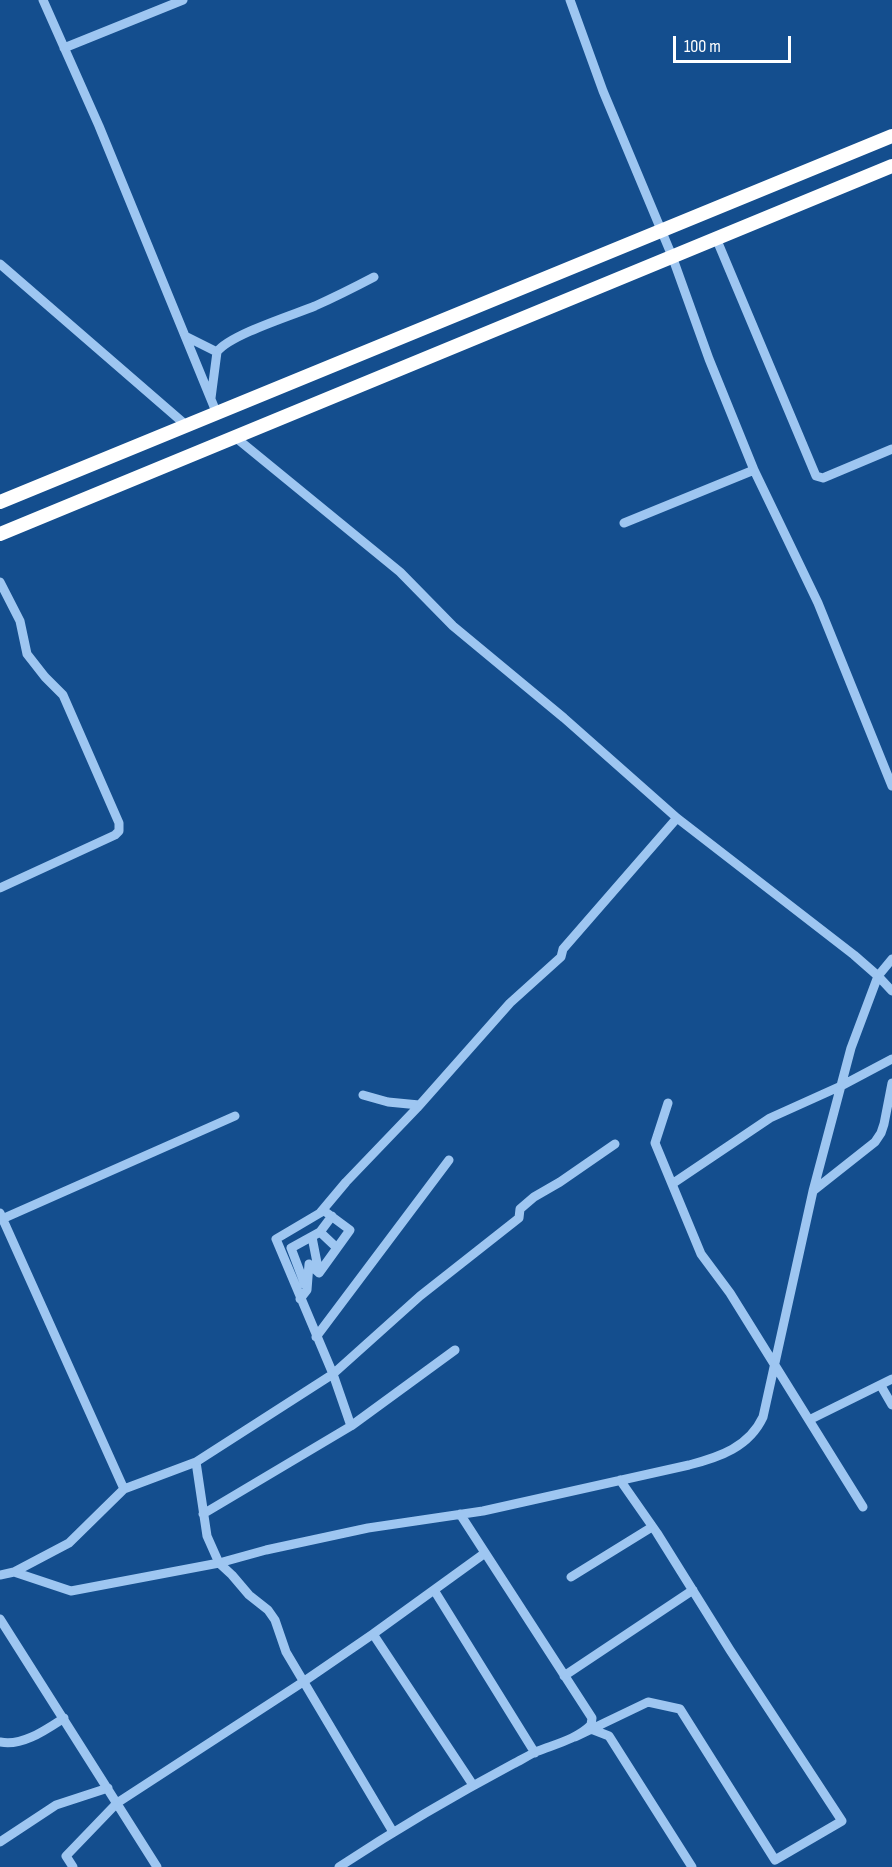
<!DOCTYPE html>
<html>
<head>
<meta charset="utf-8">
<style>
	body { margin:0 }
	#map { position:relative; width:892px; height:1867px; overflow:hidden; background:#144e8e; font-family:"Sofia Sans Condensed",sans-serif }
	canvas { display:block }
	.scale { position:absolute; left:673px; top:36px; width:118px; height:27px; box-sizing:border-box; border:3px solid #fff; border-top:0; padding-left:8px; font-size:18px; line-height:21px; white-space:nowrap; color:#fff; -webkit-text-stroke:4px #144e8e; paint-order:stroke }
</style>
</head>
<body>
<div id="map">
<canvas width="892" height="1867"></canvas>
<div class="scale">100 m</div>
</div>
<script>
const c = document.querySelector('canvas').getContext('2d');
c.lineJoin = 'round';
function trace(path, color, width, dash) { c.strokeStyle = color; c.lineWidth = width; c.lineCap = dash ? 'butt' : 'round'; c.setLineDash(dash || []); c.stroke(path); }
trace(new Path2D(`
	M43,0L99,126L217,414
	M570,0L603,91L672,256L709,359L754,470L818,603L892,786
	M64,48L183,0
	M716,238L816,476L823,478L892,449
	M0,264L187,426
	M185,336L217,352
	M211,398L217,352C229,335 293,315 315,306C335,297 355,287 374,277
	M235,437L400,572L453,626L564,718L677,818L854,955L878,976L892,991
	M624,523L754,470
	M0,582L20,621L27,654L45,677L63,695L119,823V831L115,835L0,888
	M363,1095L388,1102L419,1105
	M668,1103L655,1143L701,1254L730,1293L863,1507
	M672,1184L770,1118L841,1086L892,1059
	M813,1191L851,1048L878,976L892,959
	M0,1213L124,1489
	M332,1216L320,1232L337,1248
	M0,1220L235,1116
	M312,1237L319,1273
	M305,1285L291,1248L320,1232
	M300,1299L307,1290L309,1264L319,1273L350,1230L323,1210
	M316,1337L449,1160
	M881,1386L892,1405
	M809,1420L892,1379
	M351,1426L333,1374L276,1239L320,1213L346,1182L417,1108L510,1003L561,957L563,949L677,818
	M196,1462L207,1536L219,1563L232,1575L249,1595L268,1610L275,1620L286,1652L393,1832
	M203,1514L351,1426L455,1350
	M14,1572L69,1543L124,1489L196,1462L333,1374L420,1296L519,1218L520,1209L534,1197L560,1182L615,1144
	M0,1575L14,1572L71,1591L219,1563L266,1550L368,1528L483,1511L689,1465C720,1457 749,1447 763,1417L813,1191L875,1142L881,1133L884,1124L892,1083
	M571,1577L652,1527
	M434,1590L535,1753
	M0,1619L157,1867
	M373,1634L485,1553
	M564,1676L693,1590
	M591,1729L609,1736L692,1867
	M575,1737L648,1702L680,1709L775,1860L842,1821L730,1650L657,1533L620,1480
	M0,1742C22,1747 47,1729 64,1718
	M0,1842L56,1805L108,1788
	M73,1867L66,1856L117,1803L303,1682L373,1634L473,1785
	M339,1867C395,1830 453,1796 513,1764C521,1760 529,1755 538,1751C556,1744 577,1739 591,1725L592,1718L460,1514`), '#9ec6f1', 9);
trace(new Path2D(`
	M0,502L892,136
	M0,534L892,166`), '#fff', 14);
</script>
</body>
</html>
